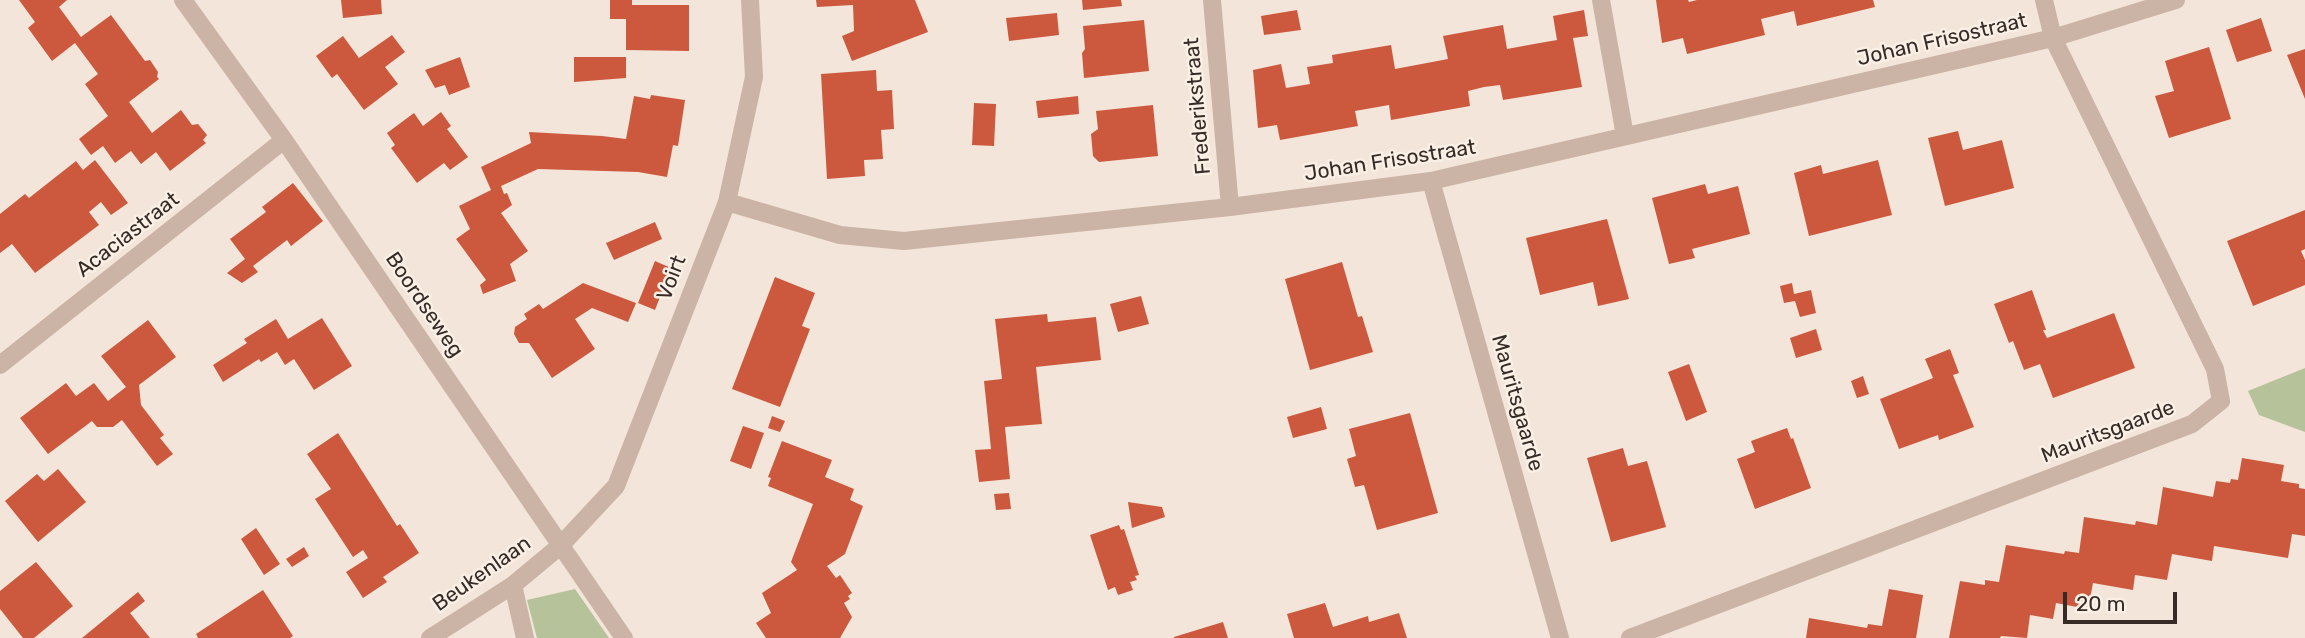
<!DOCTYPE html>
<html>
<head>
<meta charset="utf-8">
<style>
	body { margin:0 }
	#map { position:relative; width:2305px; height:638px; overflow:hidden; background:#f3e5d9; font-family:Rubik,sans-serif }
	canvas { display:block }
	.scale { position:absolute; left:2063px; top:592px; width:114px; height:32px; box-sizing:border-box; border:4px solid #362b27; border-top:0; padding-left:9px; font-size:21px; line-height:24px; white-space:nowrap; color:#362b27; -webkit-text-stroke:5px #faf0e6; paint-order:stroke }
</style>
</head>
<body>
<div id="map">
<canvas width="2305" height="638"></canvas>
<div class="scale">20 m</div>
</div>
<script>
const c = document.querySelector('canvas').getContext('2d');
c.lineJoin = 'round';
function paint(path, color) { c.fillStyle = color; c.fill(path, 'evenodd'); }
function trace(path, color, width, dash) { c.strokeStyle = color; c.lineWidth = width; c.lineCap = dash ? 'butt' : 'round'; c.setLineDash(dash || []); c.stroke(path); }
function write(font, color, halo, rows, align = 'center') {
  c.font = font + ' Rubik,sans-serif'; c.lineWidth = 5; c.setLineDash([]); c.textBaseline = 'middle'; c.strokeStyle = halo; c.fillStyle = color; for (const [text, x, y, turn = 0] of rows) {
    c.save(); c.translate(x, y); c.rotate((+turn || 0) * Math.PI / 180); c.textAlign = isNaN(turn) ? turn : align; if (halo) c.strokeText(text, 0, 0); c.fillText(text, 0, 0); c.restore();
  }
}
paint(new Path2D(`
	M2305,368V432L2259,415L2248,391Z
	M575,589L609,638H537L527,600Z`), '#b6c299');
paint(new Path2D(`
	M19,0H67L59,7L81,37L111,15L145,61L150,60L158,72L157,77L159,79L129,102L152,133L181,110L192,125L198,124L207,135L203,140L206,143L170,171L156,152L141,164L131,151L115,163L103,146L91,155L79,139L108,116L85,84L98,74L75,43L52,61L28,28L35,22Z
	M341,0H381L382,14L343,18Z
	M610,0H632V5H689V51L626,50V19H610Z
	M816,0H915L928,32L852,61L842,36L854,31L853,5L817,7Z
	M1082,0H1121L1122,6L1083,10Z
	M1656,0H1688L1689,2L1697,0H1873L1875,7L1797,26L1794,11L1761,19L1765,35L1687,54L1683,38L1662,43Z
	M1297,10L1301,30L1264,35L1261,16Z
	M1584,10L1588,36L1573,38L1582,87L1503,100L1500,85L1484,87L1468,91L1470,106L1391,120L1389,105L1355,111L1358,126L1280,140L1277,125L1258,128L1253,70L1281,64L1286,88L1310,84L1307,67L1333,63L1332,55L1391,45L1395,69L1448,59L1443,36L1503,25L1507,49L1534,44L1557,40L1553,16Z
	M1057,13L1059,35L1009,41L1006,18Z
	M2261,18L2272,51L2237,62L2226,30Z
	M1144,20L1149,71L1084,78L1082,53L1085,49L1083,26Z
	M392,35L405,52L385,67L398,84L364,110L337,74L332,78L316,56L343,36L359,58Z
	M2209,47L2231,119L2169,138L2155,96L2174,91L2165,61Z
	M2305,49V99L2287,55Z
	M460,57L470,87L449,95L445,85L435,88L425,70Z
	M574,57H626V78L574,82Z
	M876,70L877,91L892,90L894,129L881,130L883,159L864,160L865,176L827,179L821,74Z
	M651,95L685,100L678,146L673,145L667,177L638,172L538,169L501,186L504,194L507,193L512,205L501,213L528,251L510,264L516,281L483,294L480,285L486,280L456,239L470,229L459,206L491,190L481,167L531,143L529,132L602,136L626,139L634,96L650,99Z
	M1078,96L1079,114L1038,118L1036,101Z
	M974,103L996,104L994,146L972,145Z
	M1153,105L1158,156L1099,162L1093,156L1091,134L1098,129L1096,111Z
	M441,112L451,126L447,129L468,157L450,170L444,163L417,183L391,148L395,145L387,133L414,113L423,126Z
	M1958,131L1963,150L2002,140L2014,188L1945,206L1928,138Z
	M95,160L128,203L111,215L101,202L89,212L99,225L35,273L12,244L0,253V214L25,194L29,198L76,161L83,170Z
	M1878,160L1892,215L1809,236L1794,173L1821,165L1823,174Z
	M293,183L323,221L291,246L287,240L253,266L258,272L242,283L227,273L245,259L230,239L266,212L262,207Z
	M1705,184L1708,194L1738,186L1750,234L1692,249L1695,258L1669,264L1652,198Z
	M2305,210V249L2301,251L2305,260V285L2253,306L2227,241Z
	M1607,219L1629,299L1598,306L1593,282L1540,295L1526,238Z
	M655,222L662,239L614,260L606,243Z
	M655,261L671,268L655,310L638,303Z
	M1342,262L1358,317L1362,316L1373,352L1310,370L1285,279Z
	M775,277L815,293L802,326L810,329L780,407L732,389Z
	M583,283L636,303L628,322L592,308L575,319L595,349L552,378L529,343H519L514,334L515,327L527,319L524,314L539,304L543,309Z
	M1792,283L1794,294L1811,290L1816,313L1800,317L1795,301L1784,303L1780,286Z
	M2032,290L2046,330H2043L2047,338L2114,313L2135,368L2053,398L2040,364L2024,370L2013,341L2009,343L1994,304Z
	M1141,296L1149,324L1118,332L1110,304Z
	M1047,314L1048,322L1096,317L1101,360L1036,367L1042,424L1005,427L1010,479L979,482L975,450L991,449L984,381L1002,379L995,319Z
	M322,318L352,366L314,390L294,359L285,365L277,352L261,362L259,359L223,382L213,365L247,343L244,339L276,319L288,339Z
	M148,320L176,357L139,385L141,405L164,435L160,438L173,454L157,466L122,420L113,427H97L92,421L48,454L20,418L66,383L76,396L94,383L108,401L126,387L101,356Z
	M1816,329L1822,350L1796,358L1790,338Z
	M1950,349L1959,373L1953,375L1974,427L1939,440L1938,435L1899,449L1880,399L1933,378L1925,359Z
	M1689,364L1707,412L1686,421L1668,372Z
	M1863,376L1869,394L1857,398L1851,381Z
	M1321,407L1327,429L1293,438L1287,417Z
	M1410,413L1438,513L1377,530L1364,485L1355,487L1347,459L1356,456L1349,429Z
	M772,416L785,421L780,432L768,428Z
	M743,426L764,433L751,469L730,461Z
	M1787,428L1791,439L1793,438L1811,488L1755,509L1737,459L1755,452L1751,441Z
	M338,433L397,526L400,524L419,553L383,577L387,582L363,598L346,572L368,558L363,550L353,557L315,499L331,489L307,454Z
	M782,441L832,460L825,477L854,489L850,500L863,506L845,554L827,566L836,578L840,575L852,593L848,596L850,599L844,603L852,617L840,638H766L756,623L771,613L762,593L797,570L791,562L813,504L768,486L771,478L768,477Z
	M1623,448L1628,466L1647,461L1666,527L1611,542L1587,458Z
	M2242,458L2284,465L2281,481L2299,484V488L2305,489V536L2292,534L2288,558L2214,546L2212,561L2172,554L2167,580L2135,575L2133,590L2093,583L2088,609L2056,603L2053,619L2030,615L2027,638L2001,636L2000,638H1949L1960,581L1985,585V580L1999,582L2006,545L2064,554L2065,551L2079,553L2084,517L2135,525L2136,521L2157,525L2163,487L2213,497L2216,481L2230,483L2231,479L2238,480Z
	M58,469L86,502L38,542L5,501L37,474L44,481Z
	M1009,493L1011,509L996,510L994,494Z
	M1128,502L1162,507L1165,517L1132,528Z
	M1119,525L1121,530L1124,529L1139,575L1135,576L1137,580L1130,582L1133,590L1118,595L1115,587L1108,590L1090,535Z
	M256,528L280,564L264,575L241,539Z
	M304,547L309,556L292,567L286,559Z
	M36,562L73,606L34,638H23L0,609V591Z
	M1889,589L1923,595L1916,638H1806L1809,618L1867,628L1868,624L1882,626Z
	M263,590L293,636L290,638H198L196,634Z
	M138,592L145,601L130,613L150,638H82Z
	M1325,603L1333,627L1368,616L1369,622L1399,613L1407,638H1294L1287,614Z
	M1223,622L1228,638H1174V637Z`), '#cc593e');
trace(new Path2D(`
	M183,0L284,140L624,638
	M1212,0L1230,207
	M1601,0L1625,136
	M2044,0L2053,38L2176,0
	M1431,181L1560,638
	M727,202L840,235L904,241L1230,207L1431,181L2053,38L2215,369L2221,401L2192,424L1630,638
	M0,365L284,140
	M513,585L525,638
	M430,638L513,585L560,546L616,486L727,202L754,77L750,0`), '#cbb4a5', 18);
write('21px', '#362b27', '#faf0e6', [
	["Johan Frisostraat",1942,40,-13],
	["Frederikstraat",1198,106,-95],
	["Johan Frisostraat",1390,161,-9],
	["Acaciastraat",128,235,-38],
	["Voirt",672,278,-69],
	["Boordseweg",424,305,56],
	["Mauritsgaarde",1517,403,74],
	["Mauritsgaarde",2108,432,-21],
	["Beukenlaan",482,574,-35]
]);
</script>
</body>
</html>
